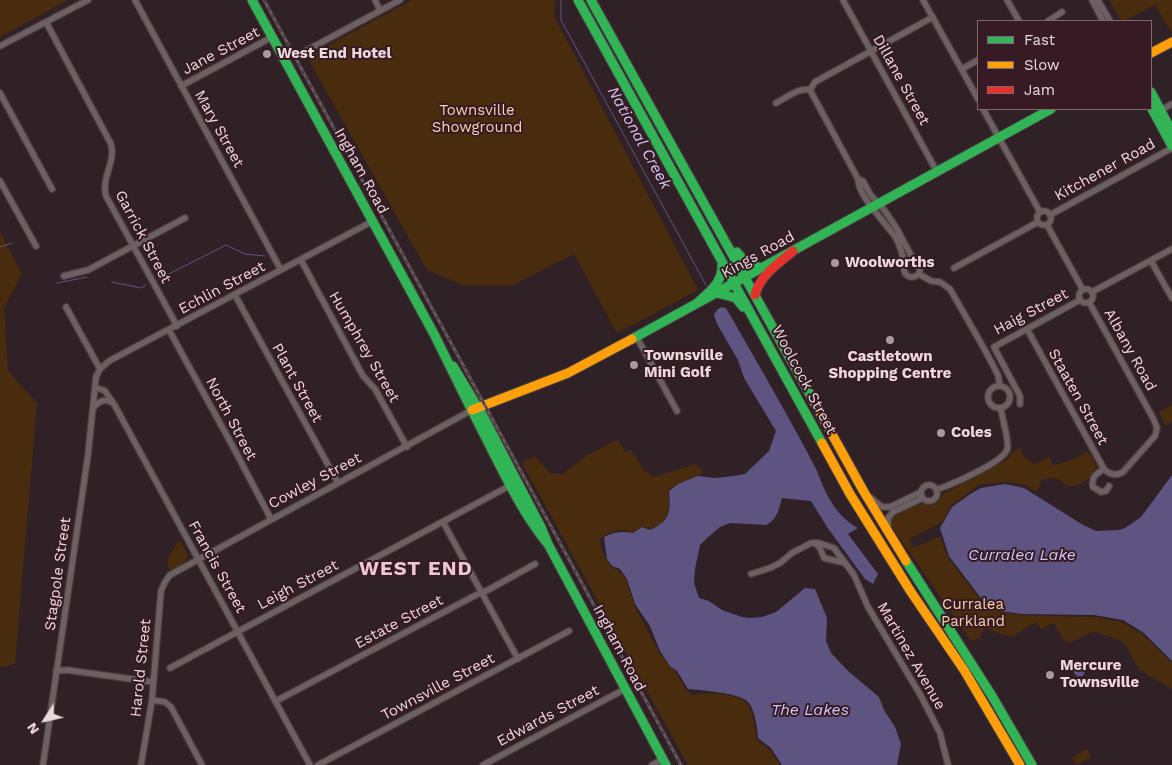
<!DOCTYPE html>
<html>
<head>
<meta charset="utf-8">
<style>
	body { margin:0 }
	#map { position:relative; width:1172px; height:765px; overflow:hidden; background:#302126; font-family:"Work Sans",sans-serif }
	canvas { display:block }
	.legend { position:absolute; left:977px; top:20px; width:175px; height:90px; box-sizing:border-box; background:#361b24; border:1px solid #7f676e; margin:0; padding:6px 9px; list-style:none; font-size:15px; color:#ecd9de }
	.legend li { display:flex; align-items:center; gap:10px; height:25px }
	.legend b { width:25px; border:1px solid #7f676e }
	.north { position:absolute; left:20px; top:695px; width:50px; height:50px; -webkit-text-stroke:4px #361b24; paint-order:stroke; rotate:235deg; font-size:14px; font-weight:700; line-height:20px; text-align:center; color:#ecd9de }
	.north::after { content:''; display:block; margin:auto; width:18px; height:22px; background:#ecd9de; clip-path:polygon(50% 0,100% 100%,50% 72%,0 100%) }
</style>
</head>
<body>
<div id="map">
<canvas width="1172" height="765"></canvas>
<ul class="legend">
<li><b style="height:6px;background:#30b455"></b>Fast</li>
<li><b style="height:6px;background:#ff9f0a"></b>Slow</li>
<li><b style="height:6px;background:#e5322d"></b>Jam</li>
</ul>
<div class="north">N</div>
</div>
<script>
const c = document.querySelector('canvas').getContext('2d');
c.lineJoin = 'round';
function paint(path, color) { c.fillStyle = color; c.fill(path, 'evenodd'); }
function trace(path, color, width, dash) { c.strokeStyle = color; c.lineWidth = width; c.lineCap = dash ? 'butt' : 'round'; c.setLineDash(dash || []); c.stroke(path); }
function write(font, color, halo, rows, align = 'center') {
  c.font = font + ' "Work Sans",sans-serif'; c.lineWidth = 4; c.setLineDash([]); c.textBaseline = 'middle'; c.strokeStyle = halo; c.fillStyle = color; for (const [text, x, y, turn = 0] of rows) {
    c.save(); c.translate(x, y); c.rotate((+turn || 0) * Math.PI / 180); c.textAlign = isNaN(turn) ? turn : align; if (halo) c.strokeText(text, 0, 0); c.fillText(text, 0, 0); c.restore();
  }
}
paint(new Path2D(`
	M0,0H68L0,37Z
	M412,0H555L554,16L698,290L617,333L574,254L511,286H465L427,270L307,57Z
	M1109,0H1172V33L1155,5L1124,21H1121Z
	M0,232L22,274L4,308L8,371L37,403L15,664L0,667Z
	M1172,405V422L1165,426L1159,412Z
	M618,439L625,452L631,450L644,470L654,477L696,464L704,473L677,484L668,490C670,511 671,521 649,529L643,526L633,532C620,529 610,530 600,539L601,550L611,567L618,570L626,579L635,607L660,654L676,672L685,689L692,695C705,692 735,693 746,702C752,707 756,731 757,740L771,751L780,765H688L522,463L535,456L550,473L563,474L586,456Z
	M1020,448L1024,457L1035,464L1049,457L1053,465L1072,460L1088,451L1097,467C1088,480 1083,486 1067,486C1058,478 1053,476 1042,480L1037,492L1026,485L1006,482L978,485L951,506L942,522L909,539L913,548L940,536L948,558L979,598L1001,612L1021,615L1094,617L1122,622L1143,635L1172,663V689L1139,669L1125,644L1120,640L1096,632L1089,633L1071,642L1063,640L1054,623L1041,629L1036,622L1011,637L984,628L980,638L971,641L892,527V519L902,510L921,504L935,503L943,494L1008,459L1013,451Z
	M178,541L181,542L188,556L186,561L172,570L168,568V559Z
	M1087,749L1091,757L1076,765L1072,758Z`), '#482c0d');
paint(new Path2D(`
	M721,307L726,308C756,361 787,413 815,467C820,477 823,488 829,498C836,511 845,521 858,528L848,534L878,574L873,584L865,579L827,527L811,501L782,498C779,509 777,520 766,525L730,523L720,527L707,538L700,545L695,569L694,583L699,598L709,601L722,610L742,617L750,618L762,617L776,612L805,588L815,589L827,618L826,641L831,653L848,671L879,697L884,710L895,727L901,744L897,765H782L771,748L758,738C758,729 754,706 747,701C738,693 701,690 688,689L677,671L670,666L660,651L650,626L635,604L627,579L620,569L612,566L607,559L604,537C614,532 622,531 633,533L642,527L650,530C670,521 671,512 669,491L678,484L698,476L715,478L734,476L745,474L769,451L776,431L744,378L738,360L717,324L714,315L717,310Z
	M1172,475V661L1144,633L1123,620L1094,615L1022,614L1000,611L980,597L949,556L940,528L952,507L972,493L981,488L1005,484L1024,488L1083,525L1096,531L1119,530L1125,528L1141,517Z
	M1071,662H1076L1077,666L1083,667L1085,671L1083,676H1077L1074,673V669L1069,668L1068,664Z`), '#5e5481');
trace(new Path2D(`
	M561,0V20L706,285
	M0,247L12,243
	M159,279L226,245L245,254L265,256
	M112,282L141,288L146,285
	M57,283L87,277`), '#5e5481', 1);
const street = new Path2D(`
	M135,0L281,270
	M375,0L380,10
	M843,0L937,172
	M923,0L978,99
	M1007,0L1019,21
	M1092,0L1103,21
	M1098,0L1110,21
	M1048,21L1062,12
	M46,22L111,144C116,163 101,177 106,196L177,326
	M0,46L88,0
	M300,54L400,0
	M962,69L978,60
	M181,86L272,37
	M810,90L858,179C858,196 886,223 896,238C900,246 903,256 905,265
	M810,90L815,82L933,17
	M0,93L52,189
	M776,103C786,98 799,87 810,90
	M983,109L1040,212
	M1159,111L1172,104
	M858,179L863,181L870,194L885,211L897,229L914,261
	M0,181L36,246
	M1037 218a7 7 0 1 1 14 0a7 7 0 1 1-14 0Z
	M1050,215L1172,148
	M1047,225L1083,290
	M301,260L363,376L375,389L407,447
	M904 269a8 8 0 1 1 16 0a8 8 0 1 1-16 0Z
	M1151,261L1172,298
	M954,268L1038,222
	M919,274L931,281L940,282L950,289L986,352L998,375L1000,386
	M64,276L88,270L185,218
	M1079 296a7 7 0 1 1 14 0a7 7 0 1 1-14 0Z
	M1092,292L1172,249
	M235,295L338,483
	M66,307L100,369
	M1027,329L1104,469C1110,475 1116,476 1123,472L1155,436L1157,428L1153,418L1089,302
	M169,330L232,445L271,519
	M636,336L677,411
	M988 397a11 11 0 1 1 22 0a11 11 0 1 1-22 0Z
	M95,387L105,391L114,404L310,765
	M1020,404V396L994,347L1080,300
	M93,408C99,401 105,398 113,403
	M1104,469C1096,474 1091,477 1093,487L1101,492L1106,491L1109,486
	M921 493a8 8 0 1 1 16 0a8 8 0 1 1-16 0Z
	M936,490C950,485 1002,463 1007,450C1010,442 1002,419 1001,409
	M870,497L882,507H890L921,492
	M443,522L518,659
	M888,530V518L893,512L923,498
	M815,543L820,548L824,558L845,563
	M751,574L770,568L780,563L792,553L811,543H819L834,548L854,575L868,607L921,696L940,733L948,765
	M170,668L513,484
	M56,671L67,670L153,682
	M152,700L165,702L171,707L202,765
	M276,701L476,595L488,590L535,564
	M43,765L88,455L96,377L100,369L109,361L373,221
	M141,765L152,700L161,591L165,582L170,575L472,410
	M318,765L569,631
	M483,765L625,689
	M652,765L663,759`);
const fast = new Path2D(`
	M252,0L434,334C455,377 476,419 498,462C513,491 527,519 548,544
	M578,0L822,443
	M591,0L813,400
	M1151,92L1172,132
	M1151,107L1172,146
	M737,252L746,263L762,268
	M717,293L736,298L743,307
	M696,304C708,293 723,283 722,265
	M632,339L1051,109
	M453,366L483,416L541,527L548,544L666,765
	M906,561L992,696L1032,765`);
const slow = new Path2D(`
	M1151,53L1172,42
	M813,400L864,492L906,561
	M472,410L568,373L632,339
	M822,443L850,494L911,592L964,670L1020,765`);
const jam = new Path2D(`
	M755,295C760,275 778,264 793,251`);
trace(street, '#4a3c40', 8);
trace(fast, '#4a3c40', 11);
trace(slow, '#4a3c40', 11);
trace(jam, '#4a3c40', 11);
trace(street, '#6c6063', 5.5);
trace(fast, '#30b455', 9);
trace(slow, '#ff9f0a', 9);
trace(jam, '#e5322d', 9);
const rail = new Path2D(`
	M264,0L681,765`);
trace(rail, '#675a5e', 3);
trace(rail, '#361b24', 1, [4]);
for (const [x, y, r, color] of [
	[267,54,5,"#aa999e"],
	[835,263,5,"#aa999e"],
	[890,340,5,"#aa999e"],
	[634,365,5,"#aa999e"],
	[941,433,5,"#aa999e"],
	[1050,675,5,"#aa999e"]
]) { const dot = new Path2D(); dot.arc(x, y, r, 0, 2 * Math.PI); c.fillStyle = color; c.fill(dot); trace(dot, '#361b24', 2); }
write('15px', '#ecd9de', '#361b24', [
	["Jane Street",221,51,-28],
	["Dillane Street",901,80,61],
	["Mary Street",219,129,61],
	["Kitchener Road",1105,170,-29],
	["Ingham Road",361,171,61],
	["Garrick Street",143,237,62],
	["Kings Road",758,255,-29],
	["Echlin Street",222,288,-28],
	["Haig Street",1031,312,-28],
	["Humphrey Street",364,347,60],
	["Albany Road",1130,350,61],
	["Woolcock Street",804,380,62],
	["Plant Street",297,383,61],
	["Staaten Street",1078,397,61],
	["North Street",231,419,62],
	["Cowley Street",315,481,-28],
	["Francis Street",217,567,61],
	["Stagpole Street",58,574,-82],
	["Leigh Street",298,585,-28],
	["Estate Street",399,622,-28],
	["Ingham Road",619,648,62],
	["Martinez Avenue",911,656,60],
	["Harold Street",141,668,-84],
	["Townsville Street",438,687,-28],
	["Edwards Street",548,716,-28]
]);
write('bold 15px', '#ecd9de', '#361b24', [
	["West End Hotel",277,54],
	["Woolworths",845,263],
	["Townsville",644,356],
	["Mini Golf",644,373],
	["Castletown",890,357,"center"],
	["Shopping Centre",890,374,"center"],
	["Coles",951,433],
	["Mercure",1060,666],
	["Townsville",1060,683]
], 'left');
write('15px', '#f7d1ac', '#361b24', [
	["Townsville",477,111],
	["Showground",477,128],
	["Curralea",973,605],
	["Parkland",973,622]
]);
write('italic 16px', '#cec7f6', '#361b24', [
	["National Creek",639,138,61],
	["Curralea Lake",1022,555],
	["The Lakes",810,710]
]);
c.letterSpacing = '1px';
write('bold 20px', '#edc8d3', '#361b24', [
	["WEST END",416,569]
]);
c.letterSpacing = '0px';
</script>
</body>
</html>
